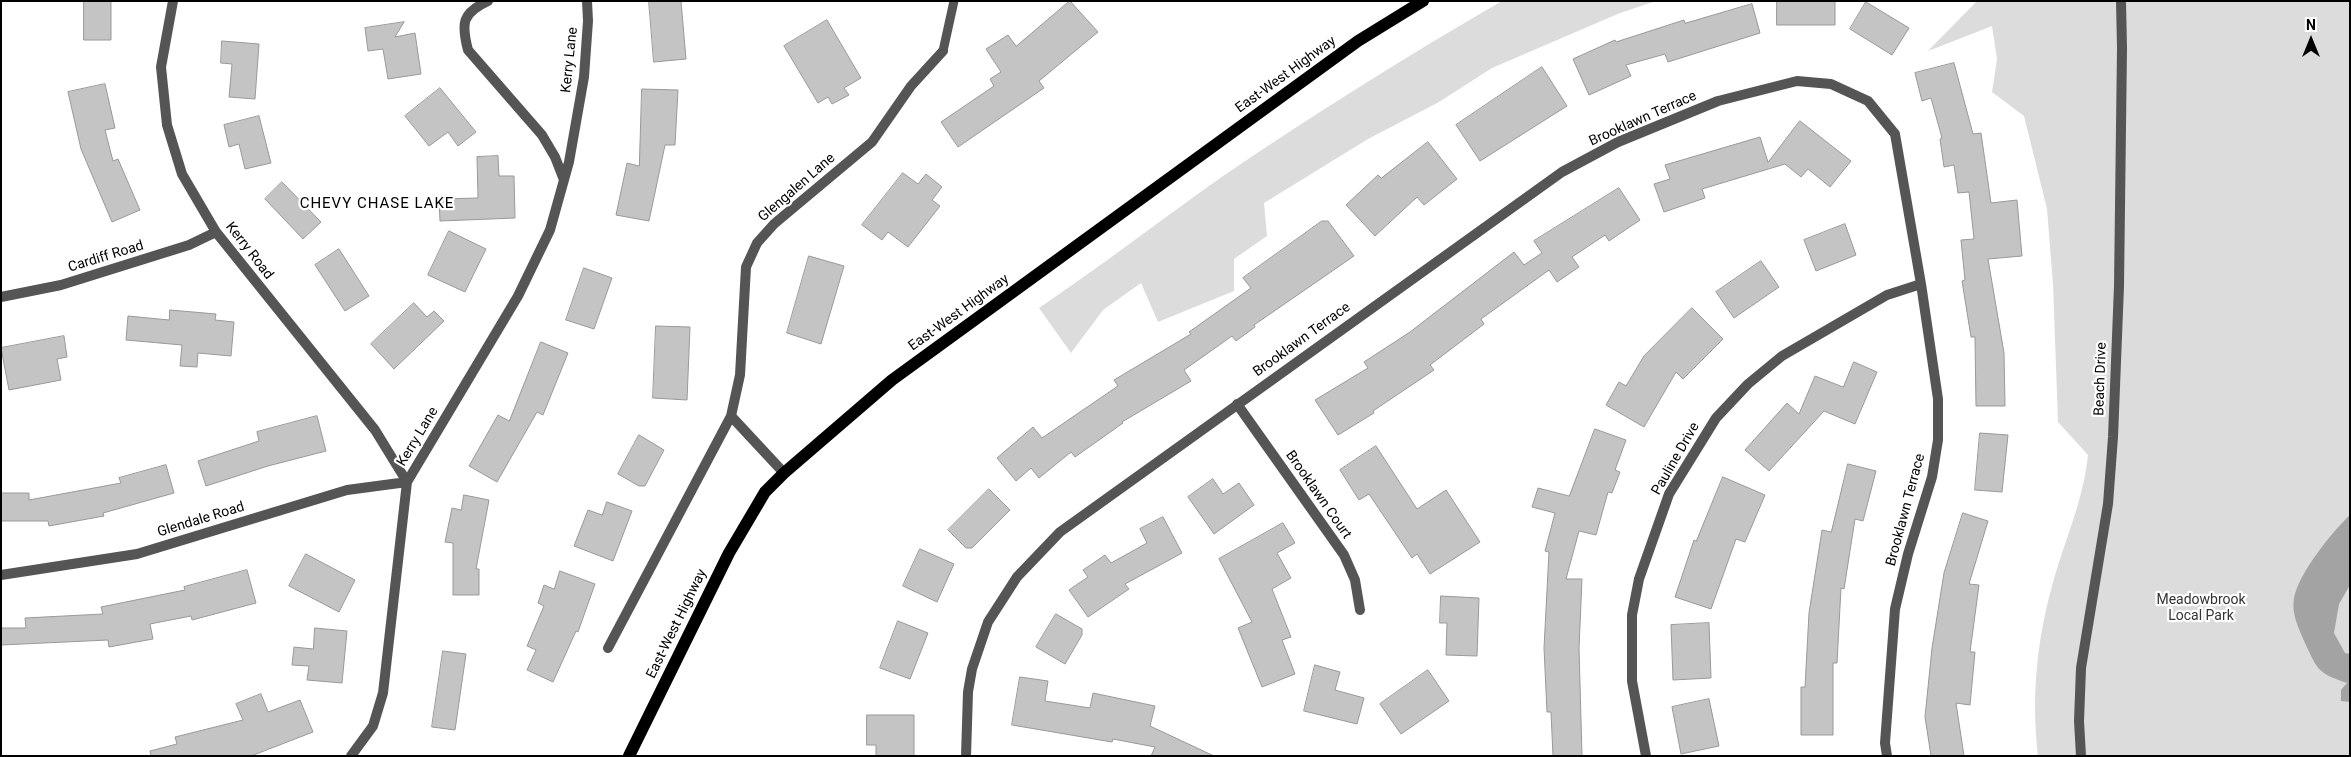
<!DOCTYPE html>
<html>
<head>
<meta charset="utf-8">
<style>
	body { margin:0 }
	#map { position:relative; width:2351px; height:757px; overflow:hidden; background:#fff; font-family:Roboto,sans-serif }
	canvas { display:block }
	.frame { position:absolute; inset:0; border:2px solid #000; pointer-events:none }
	.north { position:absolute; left:2286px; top:15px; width:50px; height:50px; -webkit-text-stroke:4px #fff; paint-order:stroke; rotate:0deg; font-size:14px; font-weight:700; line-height:20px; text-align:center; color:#000 }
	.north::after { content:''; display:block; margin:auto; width:18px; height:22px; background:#000; clip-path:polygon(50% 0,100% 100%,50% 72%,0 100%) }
</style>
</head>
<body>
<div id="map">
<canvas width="2351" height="757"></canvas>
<div class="frame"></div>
<div class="north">N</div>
</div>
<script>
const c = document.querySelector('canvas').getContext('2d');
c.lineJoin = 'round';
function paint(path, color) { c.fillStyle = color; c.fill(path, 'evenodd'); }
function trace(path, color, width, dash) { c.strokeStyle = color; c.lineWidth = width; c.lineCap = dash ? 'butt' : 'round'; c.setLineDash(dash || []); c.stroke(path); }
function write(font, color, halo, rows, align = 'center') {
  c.font = font + ' Roboto,sans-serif'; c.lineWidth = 4.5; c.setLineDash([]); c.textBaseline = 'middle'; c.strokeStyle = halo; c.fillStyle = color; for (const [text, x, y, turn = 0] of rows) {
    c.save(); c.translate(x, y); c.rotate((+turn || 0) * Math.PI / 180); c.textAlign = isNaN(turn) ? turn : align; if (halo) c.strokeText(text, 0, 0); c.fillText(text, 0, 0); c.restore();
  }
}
paint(new Path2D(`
	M1502,1H1656L1620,13L1492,68L1439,102L1368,139L1264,203L1267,236L1234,259V291L1158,322L1141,283L1103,310L1071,353L1039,308C1101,266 1161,220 1223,176C1314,114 1407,56 1502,1Z
	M1977,1H2350V756H2038C2031,695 2037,638 2054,579C2066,537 2083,501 2088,455L2058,422L2053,284L2047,209L2024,116L1992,92L1997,59L1992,26L1928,51Z`), '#dcdcdc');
paint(new Path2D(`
	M2350,515V585L2339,604L2334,633L2345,653L2350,654V702L2341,701V690L2347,683C2318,673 2318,671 2305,643C2299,629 2291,614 2294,598C2299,573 2331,533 2350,515Z`), '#a3a3a3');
const building = new Path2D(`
	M84,1H111V40H84Z
	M649,1H681L686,59L654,62Z
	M1070,1L1098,32L1039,81L1044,88L958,147L941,122L994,86L990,79L1001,72L986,49L1008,35L1016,46Z
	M1777,1H1835V25H1777Z
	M1866,2L1909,28L1892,55L1850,29Z
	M1752,4L1760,33L1668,62L1665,54L1626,65L1631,76L1589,95L1573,59L1615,40L1616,42L1684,20L1685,23Z
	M827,20L861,78L844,88L849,95L832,104L828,97L818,103L784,46Z
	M404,22L395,37L415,33L421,74L388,79L383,49L368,51L365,28Z
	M222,41L259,44L255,99L229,97L232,64L221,63Z
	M1954,63L1973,134L1981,133L1991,203L2017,200L2022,256L1988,259L2004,353L2005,406H1976L1975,337H1971L1962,281L1965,280L1961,240L1974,239L1969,192L1958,193L1954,165L1944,167L1940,139L1942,138L1931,98L1922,101L1915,73Z
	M1542,67L1567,106L1480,161L1456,125Z
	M105,84L115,128L105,130L113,161L118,159L140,210L112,222L81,149L68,92Z
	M440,88L476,132L458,146L448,132L429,146L405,116Z
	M642,89L678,90L675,145H665L649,221L616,215L627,163L639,166Z
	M259,116L271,163L245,169L239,144L229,147L224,125Z
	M1800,121L1851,161L1830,187L1808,169L1801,177L1785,164L1702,189L1705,198L1664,212L1654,184L1670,179L1665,165L1760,137L1768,162Z
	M1428,142L1457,179L1424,205L1417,197L1375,236L1346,205L1378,175L1381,178Z
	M498,156L499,176H514L515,218L440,221L439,199L478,198L477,157Z
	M903,173L918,184L926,174L942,187L932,200L940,206L908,247L888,232L882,240L862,225Z
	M282,182L321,222L303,239L265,199Z
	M1619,188L1640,220L1609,241L1605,235L1572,257L1579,267L1557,282L1549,270L1481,319L1484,324L1430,365L1434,370L1373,411L1374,413L1338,435L1315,400L1368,368L1364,362L1410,332L1514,252L1524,265L1542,253L1534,241Z
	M1322,221H1328L1354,256L1254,325L1255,327L1236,341L1232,336L1184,370L1191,381L1122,422L1123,423L1075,457L1071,452L1039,478L1031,468L1016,481L997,458L1033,427L1042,438L1118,386L1114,380L1191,334L1189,332L1251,288L1243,278Z
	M1845,224L1856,255L1816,271L1804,240Z
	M449,231L486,249L465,292L428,275Z
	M339,249L369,296L345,311L315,265Z
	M809,256L844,266L821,344L787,333Z
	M1761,261L1779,287L1734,318L1716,292Z
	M584,268L612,278L594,329L566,320Z
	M414,303L427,317L434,311L444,321L394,369L371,344Z
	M1692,308L1723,339L1683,379L1676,372L1644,427L1606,405L1619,382L1626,386L1644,356Z
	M170,310L216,314L215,320L234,322L231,356L198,353L197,367L180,366L182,345L126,340L128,316L169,320Z
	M656,326L690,327L687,400L653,398Z
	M64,336L67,357L57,359L61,380L9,390L1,348Z
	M541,342L568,353L543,415L537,412L497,482L469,466L498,415L509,421Z
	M1854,362L1877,372L1855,424L1824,411L1769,471L1745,450L1787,403L1799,414L1815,376L1843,387Z
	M317,416L326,451L268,466L206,486L198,461L259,441L257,432Z
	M1595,429L1626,440L1615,470L1620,472L1612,493L1608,492L1596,535L1579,531L1566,579H1582L1579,648L1582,756H1553L1551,712H1547L1544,648L1549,552L1545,551L1555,513L1532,507L1538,488L1569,496Z
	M1980,433L2008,435L2002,492L1975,490Z
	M639,435L664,450L645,486H639L618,474Z
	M1376,446L1417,509L1446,490L1480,542L1430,574L1417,554L1412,558L1369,494L1359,500L1340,470Z
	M1848,464L1876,471L1863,521L1855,519L1844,589L1841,588L1837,663H1833V735H1801V687H1805L1809,613L1822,530L1831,532Z
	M166,465L174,493L103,513L104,516L49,526L48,521H1V493H29V500L121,483L119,478Z
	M1723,477L1765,495L1745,542L1736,539L1711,609L1675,597L1694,540L1696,541Z
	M1213,479L1223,494L1239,483L1254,505L1214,534L1188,497Z
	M989,489L1010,510L972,548H966L948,530Z
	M464,495L489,500L476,569H479V595H453V543L445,542L452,508L461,510Z
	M607,502L632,511L613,561L574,546L588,510L602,515Z
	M1963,513L1988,521L1969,584L1979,585L1970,652H1975L1970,705L1956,703L1964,756H1931L1925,717L1932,648L1944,573Z
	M1163,517L1182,553L1125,584L1129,589L1088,617L1069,590L1088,577L1083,570L1105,555L1111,563L1147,543L1140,529Z
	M1283,523L1295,543L1277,553L1291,578L1272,589L1291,637L1282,640L1295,674L1262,687L1238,628L1252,622L1219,559Z
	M920,549L954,564L937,602L903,586Z
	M306,554L355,580L339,612L289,586Z
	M247,570L256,603L192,620L191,616L150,624L153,639L109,647L108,640L1,645V628H26L25,618L103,614L101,607L185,590L184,587Z
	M560,571L595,584L578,632L576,631L553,682L527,670L536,650L527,646L544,606L538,603L544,585L554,589Z
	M1441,596L1479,598L1477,656L1446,655L1447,623H1440Z
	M1056,614L1082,629V635L1065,664L1036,647Z
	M898,621L928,633L910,679L880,668Z
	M1709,623L1711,678L1673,680L1671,625Z
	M315,628L347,631L342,683L307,680L309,666L292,665L294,647L313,649Z
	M443,651L466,654L455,730L432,727Z
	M1315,665L1340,672L1335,690L1364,698L1357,724L1304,711Z
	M1428,670L1449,701L1401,734L1380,704Z
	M1020,677L1048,681L1045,701L1090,708L1093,693L1155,706L1150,726L1214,756H1151L1155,747L1113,739L1112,742L1012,725Z
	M261,694L268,712L300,700L313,732L251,756H151L150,751L177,744L175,737L243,720L236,704Z
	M1709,699L1719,746L1681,754L1672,707Z
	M867,715H914V756H876V745H867Z`);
paint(building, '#c4c4c4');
trace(building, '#999', 1);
trace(new Path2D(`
	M943,51L954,1`), '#555', 9);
trace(new Path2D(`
	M488,1C462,13 461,23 468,50L542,135L555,157L564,180
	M1,297L61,285L189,245L216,232
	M1237,404L1344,555L1355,580L1360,610
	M784,473L731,416L740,375L746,267L757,243L774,224L872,142L911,86L943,51
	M1,575L137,554L347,490L407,482L375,430L216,232L182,174L167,125L161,67L173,1
	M608,648L731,416
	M351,756L373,726L383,693L407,482L518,296L550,230L569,162L584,77L588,21L587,1
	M966,756L968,692L972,669L988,622L1017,577L1060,532L1562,172L1618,142L1718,101L1797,81L1831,84L1868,101L1895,134L1921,284L1938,399V440L1932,477L1908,554L1895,609L1885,743L1887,756
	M1646,756L1632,681V615L1639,579L1669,494L1716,418L1748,384L1782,356L1887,295L1921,284`), '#555', 10);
trace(new Path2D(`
	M2081,756L2079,721L2081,668L2108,504L2113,437L2119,286L2122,48L2121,1`), '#555', 10);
trace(new Path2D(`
	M629,756L729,553L765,492L784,473L892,380L1358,41L1423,1`), '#000', 12);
write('14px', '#000', '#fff', [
	["Kerry Lane",570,60,-84],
	["East-West Highway",1286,75,-36],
	["Brooklawn Terrace",1643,119,-24],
	["Glengalen Lane",797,188,-41],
	["Kerry Road",249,251,52],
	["Cardiff Road",106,257,-17],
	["East-West Highway",959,313,-36],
	["Brooklawn Terrace",1302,340,-36],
	["Beach Drive",2101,379,-88],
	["Kerry Lane",418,437,-59],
	["Pauline Drive",1676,459,-60],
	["Brooklawn Court",1318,495,55],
	["Brooklawn Terrace",1906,510,-75],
	["Glendale Road",201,520,-17],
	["East-West Highway",677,624,-64]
]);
write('14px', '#333', '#fff', [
	["Meadowbrook",2201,600],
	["Local Park",2201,616]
]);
c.letterSpacing = '1px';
write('15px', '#000', '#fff', [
	["CHEVY CHASE LAKE",377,204]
]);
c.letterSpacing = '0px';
</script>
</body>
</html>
